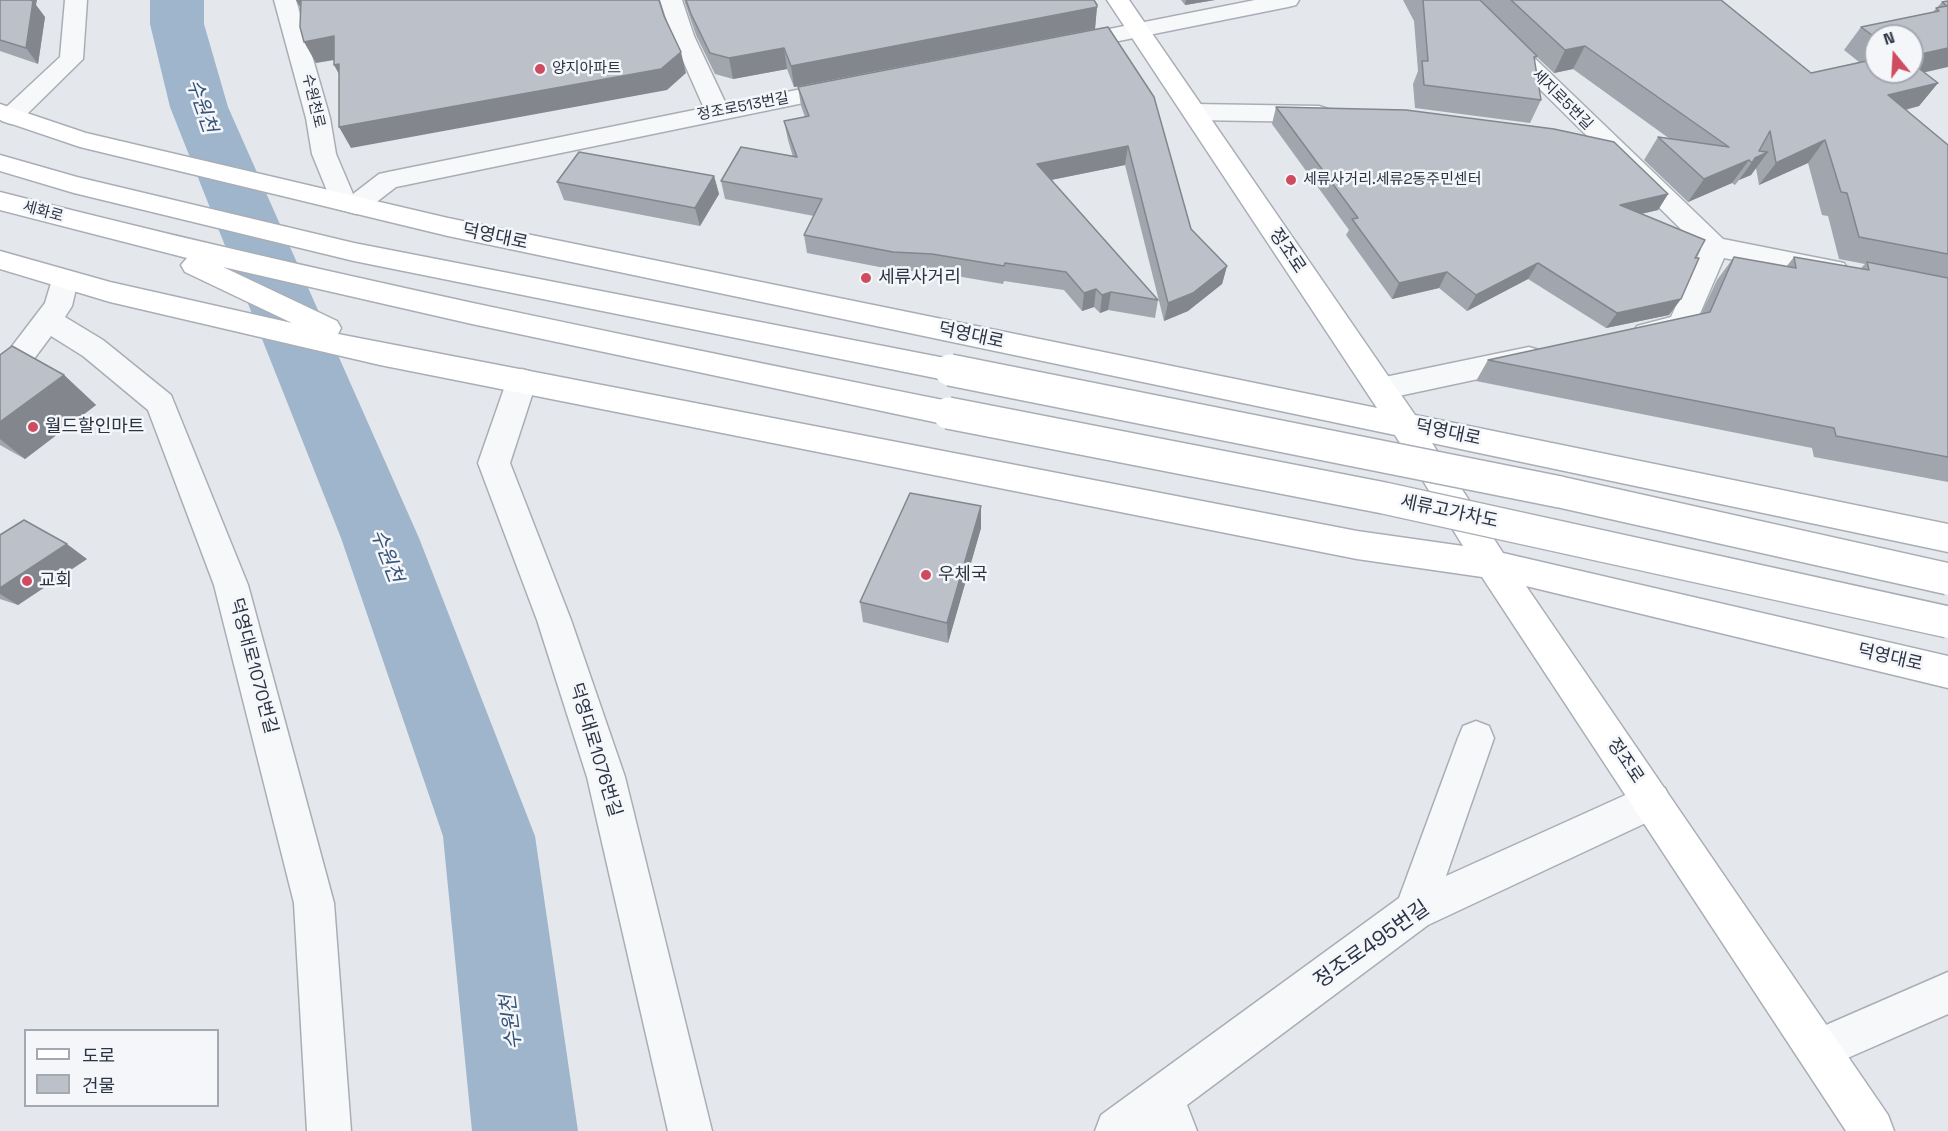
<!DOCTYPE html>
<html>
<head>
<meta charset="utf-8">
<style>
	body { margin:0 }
	#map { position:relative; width:1948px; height:1131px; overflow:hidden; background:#e4e7ec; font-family:"Space Grotesk","Noto Sans KR",sans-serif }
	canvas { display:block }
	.legend { position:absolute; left:24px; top:1029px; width:195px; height:78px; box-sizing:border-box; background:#f4f6f9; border:2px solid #a4a8b1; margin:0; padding:8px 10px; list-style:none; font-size:18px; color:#2b3444 }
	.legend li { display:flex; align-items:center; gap:12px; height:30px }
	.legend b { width:30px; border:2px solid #a4a8b1 }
	.north { position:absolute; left:1864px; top:24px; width:60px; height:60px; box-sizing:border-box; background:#f4f6f9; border:2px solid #a4a8b1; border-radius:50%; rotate:342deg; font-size:16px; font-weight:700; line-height:24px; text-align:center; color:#2b3444 }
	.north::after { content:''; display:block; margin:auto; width:21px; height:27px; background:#cf4b5f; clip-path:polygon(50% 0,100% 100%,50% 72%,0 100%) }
</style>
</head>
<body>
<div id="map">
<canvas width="1948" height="1131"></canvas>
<ul class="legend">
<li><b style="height:8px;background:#fff"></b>도로</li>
<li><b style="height:16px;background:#bbc0c9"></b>건물</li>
</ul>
<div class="north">N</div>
</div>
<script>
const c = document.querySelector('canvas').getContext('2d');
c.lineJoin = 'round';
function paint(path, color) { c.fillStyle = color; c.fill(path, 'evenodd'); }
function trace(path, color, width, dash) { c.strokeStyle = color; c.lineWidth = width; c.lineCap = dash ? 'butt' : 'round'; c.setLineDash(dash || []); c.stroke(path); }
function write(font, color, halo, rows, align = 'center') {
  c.font = font + ' "Space Grotesk","Noto Sans KR",sans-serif'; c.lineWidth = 5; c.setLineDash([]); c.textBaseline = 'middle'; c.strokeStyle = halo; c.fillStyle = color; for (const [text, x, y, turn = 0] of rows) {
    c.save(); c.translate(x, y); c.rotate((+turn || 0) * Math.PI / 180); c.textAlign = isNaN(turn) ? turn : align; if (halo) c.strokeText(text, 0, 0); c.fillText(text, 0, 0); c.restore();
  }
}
paint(new Path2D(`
	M150,0H204V24L228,107L419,538L535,836L578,1131H472L443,836L341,538L170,107L150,24Z`), '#9fb5cb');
const street = new Path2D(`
	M65,0H87L83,59L20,121L11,124L2,121L0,114L2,111L60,57Z
	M274,0H296L330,118L336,154L353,194L379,174L388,172L704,108L672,36L660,0H682L694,36L726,104L842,81L850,83L854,88L850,93L842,95L396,187L365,211L356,214L334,208L312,154L306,118Z
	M1255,0H1299L1296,5L1288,7L1069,51L1061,49L1058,44L1061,39L1069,37Z
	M1450,0H1474L1723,239L1844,263L1848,270L1844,277L1834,280L1724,258L1692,332L1647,343L1637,340L1633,333L1637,326L1671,317L1701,249Z
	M1194,104L1319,106L1328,109L1331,114L1328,119L1319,122L1194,120L1185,117L1182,112L1185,107Z
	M64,270L74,273L78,280L72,306L65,317L103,340L171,395L248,585L334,903L351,1131H307L294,903L214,585L148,410L83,356L51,336L10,391L0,394V362L45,303L54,273Z
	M1529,347L1539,350L1543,358L1539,366L1380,400L1370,397L1365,389L1370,381L1380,378Z
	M522,369L532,372L537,380L510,463L571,620L625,777L712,1131H668L587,777L537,620L478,463L507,380L512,372Z
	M1476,721L1489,726L1494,738L1446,876L1652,783L1665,788L1671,801L1665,814L1428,925L1187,1105L1197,1131H1095L1101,1115L1399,898L1458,738L1463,726Z
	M1948,972V1014L1818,1071L1803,1065L1797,1050L1803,1035Z`);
const secondary = new Path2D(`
	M1107,0H1129L1415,415L1948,524V552L1432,443L1503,553L1948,656V688L1526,586L1888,1115L1894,1131H1846L1482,577L1357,559L380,365L110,302L0,269V251L110,282L292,323L185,272L181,265L187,258L0,210V192C314,273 631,337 948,401L959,405L963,413L959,421L948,425L472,324L223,267L337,321L341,328L338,334L1357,531L1463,546L1395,435L448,236L80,147L0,120V104L86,133L448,218L1377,408Z
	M0,155L77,177L354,243L950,359L960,362L965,370L960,378L950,381L354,261L74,193L0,171Z`);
trace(street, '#a9aeb6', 3);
trace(secondary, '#a9aeb6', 3);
paint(street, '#f7f8fa');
paint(secondary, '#fff');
const secondaryBridge = new Path2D(`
	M950,370L1560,492L1948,579
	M948,413L1384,498L1948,622`);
trace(secondaryBridge, '#a9aeb6', 34, []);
trace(secondaryBridge, '#fff', 31);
paint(new Path2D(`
	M0,0L36,5L45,17L38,64L0,51Z
	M684,0H1094L1097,5L1095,29L794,87L787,69L733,79L715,74L696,35Z
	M1181,0H1215L1185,5Z
	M1403,0H1721L1811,73L1859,62L1844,50L1861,27L1933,12L1942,2L1948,1L1924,73L1938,83L1919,106L1906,110L1948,145V482L1814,457L1812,448L1476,381L1488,360L1701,314L1717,280L1734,257L1786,267L1794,257L1860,269L1865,264L1839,259L1828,216L1822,215L1808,163L1759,185L1756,168L1751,175L1739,180L1735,185L1732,183L1688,202L1644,160L1658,137L1670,139L1573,69L1554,73L1537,57L1534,62L1541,100L1530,123L1415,108L1413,84L1418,71L1414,21ZM1876,36H1912V72H1876Z
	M1108,27L1191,229L1227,266L1222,284L1188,311L1164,321L1125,165L1051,180L1158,300L1155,318L1108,310L1100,313L1094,307L1082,311L1064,290L1004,281L1003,284L933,272L895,270L807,253L804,235L814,216L725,199L721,181L793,157L788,140L784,121L805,117L801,106L798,87Z
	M1276,107L1668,194L1658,210L1641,214L1695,258L1681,299L1669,315L1606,328L1528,279L1467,311L1439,288L1392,299L1346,235L1349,230L1272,124Z
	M714,176L719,194L700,226L564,200L557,182Z
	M0,355L64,375L96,405L25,459L0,445Z
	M981,528L948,643L863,622L860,602Z
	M0,535L87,559L18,605L0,599Z`), '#a1a5ad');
paint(new Path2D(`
	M24,0H37L36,5L45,17L38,64L26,48Z
	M296,0H303L307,19Z
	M1186,0H1215L1185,5Z
	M1097,7L1095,29L794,87L791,66Z
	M334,36L346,58L316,63L304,42Z
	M1585,46L1573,69L1554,73L1565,50Z
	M784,48L787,69L733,79L729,58Z
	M1948,48V67L1887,81L1912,72V56Z
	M681,52L686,73L667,90L351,148L339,127Z
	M339,64L346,87L334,65Z
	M1938,83L1919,106L1869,118L1888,95Z
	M1825,140L1808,163L1759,185L1776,163Z
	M1128,146L1125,165L1036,183L1037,164Z
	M1768,152L1751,175L1739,180L1755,158Z
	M1749,160L1732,183L1688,202L1704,179Z
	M714,176L719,194L700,226L695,208Z
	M1668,194L1658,210L1610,221L1620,205Z
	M1538,263L1528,279L1467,311L1476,295Z
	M1227,266L1222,284L1188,311L1164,321L1168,303Z
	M1447,272L1439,288L1392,299L1399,283Z
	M1096,289L1094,307L1082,311L1084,293Z
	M1111,292L1108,310L1100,313L1102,295Z
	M1681,299L1669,315L1606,328L1617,313Z
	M64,375L96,405L25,459L0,439V422Z
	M981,506V528L948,643L947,623Z
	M67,544L87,559L18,605L0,594V588Z`), '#83868d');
const building = new Path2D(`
	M0,0H30L33,1L26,48L0,40Z
	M301,0H659L664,16L681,52L661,69L339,127V64L334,65V36L304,42L300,27Z
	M686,0H1094L1097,5V7L791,66L784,48L729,58L710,53L691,14Z
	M1423,0H1480L1537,56L1534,57L1541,100L1424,85L1422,61H1428Z
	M1511,0H1721L1811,73L1876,59V72H1912V63L1938,83L1888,95L1948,145V254L1859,237L1847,193L1841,192L1825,140L1776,163L1770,131L1759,151L1768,152L1755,158L1752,163L1749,160L1704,179L1658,137L1729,147L1585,46L1565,50Z
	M1948,1V48L1912,56V36H1876V38L1861,27L1939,11L1936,8L1947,6L1942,2Z
	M1108,27L1154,97L1191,229L1227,266L1193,293L1168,303L1128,146L1037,164L1158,300L1111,292L1102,295L1096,289L1084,293L1066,272L1005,263L1004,266L932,254L893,252L804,235L822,199L721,181L741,147L797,157L784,121L809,116L798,87Z
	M1276,107L1406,110L1554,129L1614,142L1668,194L1620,205L1705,240L1695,258H1699L1681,299L1617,313L1538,263L1476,295L1447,272L1399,283L1352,219L1358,218Z
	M579,152L714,176L695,208L557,182Z
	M1734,257L1796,268L1794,257L1869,270L1867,262L1948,278V457L1836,436L1834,428L1488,360L1710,312Z
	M12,346L64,375L0,422V355Z
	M910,493L981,506L947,623L860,602Z
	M24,520L67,544L0,588V535Z`);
paint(building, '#bbc0c9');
trace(building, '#83868d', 1.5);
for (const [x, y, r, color] of [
	[540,69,6,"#cf4b5f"],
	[1291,180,6,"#cf4b5f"],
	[866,278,6,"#cf4b5f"],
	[33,427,6,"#cf4b5f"],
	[926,575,6,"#cf4b5f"],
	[27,581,6,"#cf4b5f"]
]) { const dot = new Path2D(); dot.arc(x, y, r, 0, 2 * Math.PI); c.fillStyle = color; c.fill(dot); trace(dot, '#f4f6f9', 2); }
write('15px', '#2b3444', '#f4f6f9', [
	["양지아파트",552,69],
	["세류사거리.세류2동주민센터",1303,180]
], 'left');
write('15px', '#2b3444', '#f4f6f9', [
	["세지로5번길",1562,100,45],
	["수원천로",313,101,77],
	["정조로513번길",743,107,-11],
	["세화로",43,212,15]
]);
write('18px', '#2b3444', '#f4f6f9', [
	["덕영대로",495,237,12],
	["정조로",1287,251,56],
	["덕영대로",971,336,12],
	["덕영대로",1448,433,12],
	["세류고가차도",1449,512,12],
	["덕영대로",1890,658,13],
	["덕영대로1070번길",253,666,75],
	["덕영대로1076번길",595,750,73],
	["정조로",1625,761,56]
]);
write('18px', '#2b3444', '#f4f6f9', [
	["세류사거리",878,278],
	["월드할인마트",45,427],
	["우체국",938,575],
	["교회",39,581]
], 'left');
write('italic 20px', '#355378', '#f4f6f9', [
	["수원천",201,106,71],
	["수원천",386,556,69],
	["수원천",512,1022,-97]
]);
write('21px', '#2b3444', '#f4f6f9', [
	["정조로495번길",1372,945,-35]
]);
</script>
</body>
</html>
